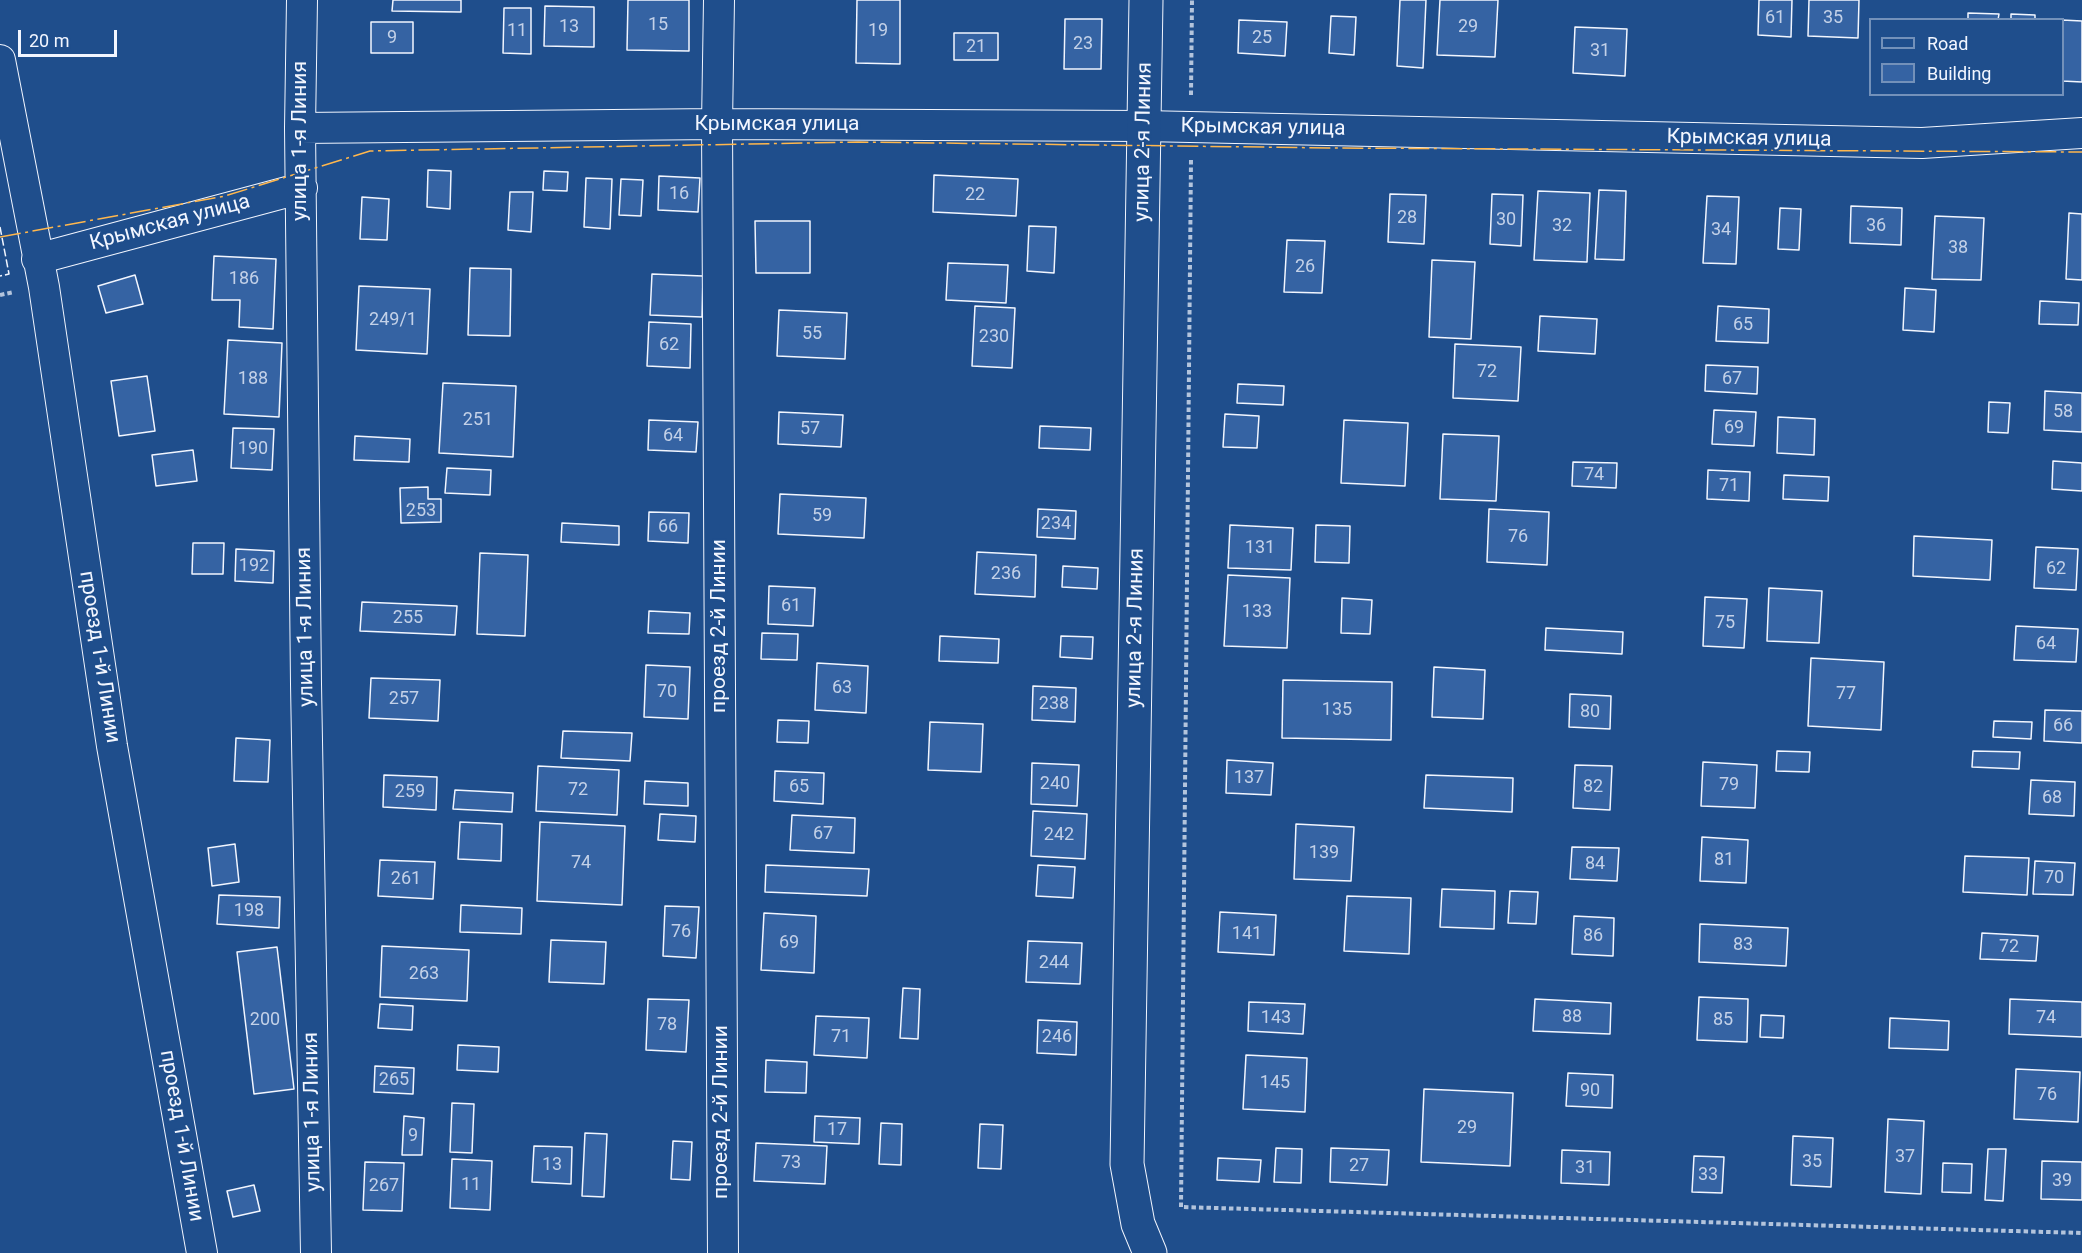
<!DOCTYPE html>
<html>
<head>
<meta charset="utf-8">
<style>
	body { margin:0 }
	#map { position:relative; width:2082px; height:1253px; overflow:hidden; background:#1f4e8c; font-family:Roboto,sans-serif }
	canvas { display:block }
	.legend { position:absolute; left:1869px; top:18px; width:195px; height:78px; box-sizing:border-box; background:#1f4e8c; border:2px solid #7391ba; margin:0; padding:8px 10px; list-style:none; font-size:18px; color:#f2f6ff }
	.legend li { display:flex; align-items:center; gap:12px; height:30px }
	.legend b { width:30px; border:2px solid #7391ba }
	.scale { position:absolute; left:18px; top:30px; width:99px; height:27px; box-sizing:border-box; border:3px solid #f2f6ff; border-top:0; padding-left:8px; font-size:18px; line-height:21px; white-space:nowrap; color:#f2f6ff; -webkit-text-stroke:4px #1f4e8c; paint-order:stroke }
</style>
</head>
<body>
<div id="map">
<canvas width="2082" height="1253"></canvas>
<ul class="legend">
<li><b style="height:8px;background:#1f4e8c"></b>Road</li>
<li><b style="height:16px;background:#3563a3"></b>Building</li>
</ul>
<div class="scale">20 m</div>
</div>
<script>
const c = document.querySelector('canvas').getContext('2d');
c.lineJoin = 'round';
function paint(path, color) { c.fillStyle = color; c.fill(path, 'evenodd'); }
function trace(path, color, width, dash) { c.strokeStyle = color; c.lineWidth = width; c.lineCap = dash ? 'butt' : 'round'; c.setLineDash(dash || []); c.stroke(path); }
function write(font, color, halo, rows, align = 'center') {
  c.font = font + ' Roboto,sans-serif'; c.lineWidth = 4.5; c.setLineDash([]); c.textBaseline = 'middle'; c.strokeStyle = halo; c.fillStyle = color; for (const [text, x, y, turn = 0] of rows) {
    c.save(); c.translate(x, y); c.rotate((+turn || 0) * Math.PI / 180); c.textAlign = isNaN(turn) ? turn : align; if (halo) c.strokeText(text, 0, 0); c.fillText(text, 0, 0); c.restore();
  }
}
const building = new Path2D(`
	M393,0H461V12L392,11Z
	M628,0H689V51L627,50Z
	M857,0H900V64L856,63Z
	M1400,0H1426L1423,68L1397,66Z
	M1440,0H1498L1495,57L1437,55Z
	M1759,0H1792L1791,37L1758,35Z
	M1809,0H1859L1858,38L1808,36Z
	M545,6L594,7V47L544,46Z
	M504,8H531V54L503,53Z
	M1968,13L1999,14L1998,20H1968Z
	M2011,14L2035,15V20H2011Z
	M1331,16L1356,17L1354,55L1329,53Z
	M1065,19H1102L1101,69H1064Z
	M1239,20L1287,22L1285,56L1238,53Z
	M2062,20L2082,21V82L2062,81Z
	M371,22H413V53H371Z
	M1575,27L1627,29L1625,76L1573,73Z
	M954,33H998V60H954Z
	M428,170L451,171L450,209L427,207Z
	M544,171L568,172L567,191L543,190Z
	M934,175L1018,179L1016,216L933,212Z
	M659,176L700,178L698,212L658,210Z
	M586,178L612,179L610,229L584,227Z
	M621,179L643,180L641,216L619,215Z
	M1599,190L1626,191L1624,260L1595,259Z
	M1538,191L1590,193L1587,262L1534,260Z
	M510,192H533L531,232L508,230Z
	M1390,194L1426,195L1424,244L1388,242Z
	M1492,194L1523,195L1521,246L1490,244Z
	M1707,196L1739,197L1736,264L1703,263Z
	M362,197L389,199L387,240L360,239Z
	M1851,206L1902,208L1901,245L1850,243Z
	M1780,208L1801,209L1799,250L1778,249Z
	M2069,213L2082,214V280L2066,279Z
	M1935,216L1984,218L1981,280L1932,279Z
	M755,221H810V273H756Z
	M1029,226L1056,227L1054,273L1027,271Z
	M1287,240L1325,241L1322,293L1284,292Z
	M214,256L276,259L273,329L239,327L240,300H212Z
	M1432,260L1475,262L1471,339L1429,337Z
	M948,263L1008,265L1006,303L946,300Z
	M470,268L511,269L510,336L468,335Z
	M652,274L703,276L702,317L650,315Z
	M135,275L143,304L106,313L98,286Z
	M359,286L430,289L427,354L356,350Z
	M1905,288L1936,290L1934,332L1903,330Z
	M2040,301L2079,303L2078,325L2039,324Z
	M975,306L1015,308L1012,368L972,366Z
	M1718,306L1769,309L1768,343L1716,341Z
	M779,310L847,313L845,359L777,356Z
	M1540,316L1597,319L1595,354L1538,351Z
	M649,322L691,324L690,368L647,366Z
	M228,340L282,343L279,417L224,414Z
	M1455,344L1521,347L1518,401L1453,398Z
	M1706,365L1758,367L1757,394L1705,391Z
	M147,376L155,431L119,436L111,381Z
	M443,383L516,386L513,457L439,453Z
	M1238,384L1284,386L1283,405L1237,403Z
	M2045,391L2082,393V432L2044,430Z
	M1989,402L2010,403L2008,433L1988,432Z
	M1714,410L1756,412L1754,446L1712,444Z
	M779,412L843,415L841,447L778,444Z
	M1225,414L1259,416L1257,448L1223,447Z
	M1778,417L1815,419L1814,455L1777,453Z
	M649,420L698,422L696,452L648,450Z
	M1344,420L1408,423L1405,486L1341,483Z
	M1040,426L1091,428L1090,450L1039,448Z
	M233,428L274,429L272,470L231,468Z
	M1443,434L1499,436L1496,501L1440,499Z
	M355,436L410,439L409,462L354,460Z
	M193,450L197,481L156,486L152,455Z
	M2053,461L2082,463V491L2052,489Z
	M1573,462L1617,463L1616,488L1572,486Z
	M447,468L491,470L490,495L445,493Z
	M1708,470L1750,472L1749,501L1707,499Z
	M1784,475L1829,477L1828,501L1783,499Z
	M428,487V499H441V522L401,523L400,488Z
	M780,494L866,498L864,538L778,534Z
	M1038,509L1076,511L1075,539L1037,537Z
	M1489,509L1549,512L1547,565L1487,562Z
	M649,512L689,513L688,543L648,541Z
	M562,523L619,526V545L561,542Z
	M1230,525L1293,528L1291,570L1228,568Z
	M1316,525L1350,526L1349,563L1315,562Z
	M1914,536L1992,540L1990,580L1913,576Z
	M193,543H224L223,574H192Z
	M2036,547L2078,549L2076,590L2034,588Z
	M236,549L274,551L273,583L235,581Z
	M977,552L1036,555L1035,597L975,594Z
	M480,553L528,555L525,636L477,634Z
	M1063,566L1098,568L1097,589L1062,587Z
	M1228,575L1290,578L1287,648L1224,646Z
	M769,586L815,588L813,626L768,624Z
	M1769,588L1822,591L1819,643L1767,641Z
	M1705,597L1747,599L1744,648L1703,646Z
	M1342,598L1372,600L1370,634L1341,633Z
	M362,602L457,606L455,635L360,631Z
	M649,611L690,613L689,634L648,633Z
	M2016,626L2078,629L2076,662L2014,660Z
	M1546,628L1623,632L1622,654L1545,650Z
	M762,633L798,634L797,660L761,659Z
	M940,636L999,639L998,663L939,661Z
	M1061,636L1093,637L1092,659L1060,657Z
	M1811,658L1884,662L1881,730L1808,726Z
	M817,663L868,666L866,713L815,710Z
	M646,665L690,667L688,719L644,717Z
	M1434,667L1485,670L1483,719L1432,717Z
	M371,678L440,680L438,721L369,718Z
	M1283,680L1392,682L1391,740L1282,738Z
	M1033,686L1076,688L1075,722L1032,720Z
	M1570,694L1611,696L1610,729L1569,727Z
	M2045,710L2082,711V743L2044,741Z
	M778,720L809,721L808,743L777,742Z
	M1994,721L2032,722L2031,739L1993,737Z
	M930,722L983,724L981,772L928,770Z
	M563,731L632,733L630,761L561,758Z
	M236,738L270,740L268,782L234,781Z
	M1777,751L1810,752L1809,772L1776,771Z
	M1973,751L2020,752L2019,769L1972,767Z
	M1227,760L1273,763L1271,795L1226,793Z
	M1703,762L1757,765L1755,808L1701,806Z
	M1032,763L1079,765L1077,806L1031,804Z
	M1575,765L1612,766L1610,810L1573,808Z
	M538,766L619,770L617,815L536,811Z
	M775,771L824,773L823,804L774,801Z
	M384,775L437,777L436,810L383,807Z
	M1426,775L1513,778L1512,812L1424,808Z
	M2031,780L2075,782L2074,816L2029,814Z
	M645,781L688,783V806L644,804Z
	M455,790L513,793L512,812L453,809Z
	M1033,811L1087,814L1085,859L1031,856Z
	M660,814L696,816L695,842L658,840Z
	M792,815L855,818L854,853L790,850Z
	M460,822L502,824L501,861L458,859Z
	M540,822L625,826L622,905L537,901Z
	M1296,824L1354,827L1351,881L1294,879Z
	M1702,837L1748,840L1746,883L1700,881Z
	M235,844L239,882L212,886L208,848Z
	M1572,847L1619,848L1617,881L1570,879Z
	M1965,856L2029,858L2027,895L1963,892Z
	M380,860L435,862L433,899L378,896Z
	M2035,861L2075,863L2073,895L2033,894Z
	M766,865L869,869L867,896L765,892Z
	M1038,865L1075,867L1073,898L1036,896Z
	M1442,889L1495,891L1494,929L1440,927Z
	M1510,891L1538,892L1536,924L1508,923Z
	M219,895L280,897L279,928L217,924Z
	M1347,896L1411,898L1409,954L1344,951Z
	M461,905L522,908L521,934L460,932Z
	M665,906L699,907L696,958L663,956Z
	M1220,912L1276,915L1274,955L1218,952Z
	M764,913L816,916L814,973L761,970Z
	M1574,916L1614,918L1613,956L1572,954Z
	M1700,924L1788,928L1786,966L1699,962Z
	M1982,933L2038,936L2036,961L1980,959Z
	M551,940L606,942L604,984L549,982Z
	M1028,941L1082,943L1080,984L1026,982Z
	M382,946L469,950L467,1001L380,997Z
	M277,947L294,1089L254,1094L237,952Z
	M903,988L920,989L918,1039L900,1038Z
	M1699,997L1748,999L1747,1042L1697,1040Z
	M648,999L689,1000L686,1052L646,1050Z
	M1535,999L1611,1003L1610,1034L1533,1031Z
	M2010,999L2082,1002V1037L2009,1034Z
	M1249,1002L1305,1004L1303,1034L1248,1031Z
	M380,1004L413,1006L412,1030L378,1028Z
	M1761,1015L1784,1016L1783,1038L1760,1037Z
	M816,1016L869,1018L867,1058L814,1055Z
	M1890,1018L1949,1021L1948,1050L1889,1048Z
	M1038,1020L1077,1022L1076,1055L1037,1053Z
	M458,1045L499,1047L498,1072L457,1070Z
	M1246,1055L1307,1058L1305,1112L1243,1109Z
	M766,1060L807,1062L806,1093L765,1092Z
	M375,1066L414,1068L413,1094L374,1092Z
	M2016,1069L2080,1072L2078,1122L2014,1119Z
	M1568,1073L1613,1075L1612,1108L1566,1106Z
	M1424,1089L1513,1093L1510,1166L1421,1162Z
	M452,1103L474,1104L472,1153L450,1152Z
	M404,1116L424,1118L422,1155H402Z
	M815,1116L860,1118L859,1144L814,1142Z
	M1888,1119L1924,1121L1921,1194L1885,1192Z
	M881,1123L902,1124L901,1165L879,1164Z
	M980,1124L1003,1125L1001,1169L978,1168Z
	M585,1133L607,1134L604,1197L582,1196Z
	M1793,1136L1833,1138L1831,1187L1791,1185Z
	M673,1141L692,1142L690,1180L671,1179Z
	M756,1143L827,1146L825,1184L754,1181Z
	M534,1146L572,1147L571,1184L532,1182Z
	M1276,1148L1302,1149L1301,1183L1274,1182Z
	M1331,1148L1389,1150L1387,1185L1330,1182Z
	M1988,1149H2006L2003,1201L1985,1200Z
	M1562,1150L1610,1152L1609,1185L1561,1183Z
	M1694,1156L1724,1157L1722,1193L1692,1192Z
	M1218,1158L1261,1160L1259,1182L1217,1180Z
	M452,1159L492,1161L490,1210L450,1208Z
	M2042,1161L2082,1162V1200L2041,1199Z
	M365,1162L404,1163L402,1211L363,1210Z
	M1943,1163L1972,1164L1971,1193L1942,1192Z
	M254,1185L260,1211L233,1217L227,1191Z`);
paint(building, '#3563a3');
trace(building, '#f2f6ff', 1.5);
const minor = new Path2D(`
	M302,0L300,128L306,684L316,1253
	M719,0L717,124L723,1253
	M0,60L44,287L112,746L202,1253
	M300,128L717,124L1144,126L1922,143L2082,133
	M37,259L302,188`);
const tertiary = new Path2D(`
	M1146,0L1127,1164L1138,1224L1150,1253`);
trace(minor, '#f2f6ff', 32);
trace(tertiary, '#f2f6ff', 35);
trace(new Path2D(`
	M1191,95L1192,0
	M1191,160L1181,1207L2082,1233
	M0,295L14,292`), '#b3c4dc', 4, [4.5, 3]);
trace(minor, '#1f4e8c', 30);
trace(tertiary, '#1f4e8c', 33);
trace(new Path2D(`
	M0,227L9,274L0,276`), '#f2f6ff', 1.5, [8, 3]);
trace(new Path2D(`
	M0,237L225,196L370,151L858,142L1334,148L2082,152`), '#ffb74d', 1.5, [21, 4.5, 3, 4.5]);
write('18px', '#c3d1e8', null, [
	["61",1775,18],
	["35",1833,18],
	["15",658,25],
	["13",569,27],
	["29",1468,27],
	["11",517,31],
	["19",878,31],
	["9",392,38],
	["25",1262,38],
	["23",1083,44],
	["21",976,47],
	["31",1600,51],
	["16",679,194],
	["22",975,195],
	["28",1407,218],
	["30",1506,220],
	["32",1562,226],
	["36",1876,226],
	["34",1721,230],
	["38",1958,248],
	["26",1305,267],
	["186",244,279],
	["249/1",393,320],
	["65",1743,325],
	["55",812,334],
	["230",994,337],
	["62",669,345],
	["72",1487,372],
	["188",253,379],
	["67",1732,379],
	["58",2063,412],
	["251",478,420],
	["69",1734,428],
	["57",810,429],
	["64",673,436],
	["190",253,449],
	["74",1594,475],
	["71",1729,486],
	["253",421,511],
	["59",822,516],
	["234",1056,524],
	["66",668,527],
	["76",1518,537],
	["131",1260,548],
	["192",254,566],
	["62",2056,569],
	["236",1006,574],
	["61",791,606],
	["133",1257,612],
	["255",408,618],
	["75",1725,623],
	["64",2046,644],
	["63",842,688],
	["70",667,692],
	["77",1846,694],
	["257",404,699],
	["238",1054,704],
	["135",1337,710],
	["80",1590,712],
	["66",2063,726],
	["137",1249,778],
	["240",1055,784],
	["79",1729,785],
	["65",799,787],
	["82",1593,787],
	["72",578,790],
	["259",410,792],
	["68",2052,798],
	["67",823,834],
	["242",1059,835],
	["139",1324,853],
	["81",1724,860],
	["74",581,863],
	["84",1595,864],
	["70",2054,878],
	["261",406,879],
	["198",249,911],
	["76",681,932],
	["141",1247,934],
	["86",1593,936],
	["69",789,943],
	["83",1743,945],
	["72",2009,947],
	["244",1054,963],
	["263",424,974],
	["88",1572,1017],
	["143",1276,1018],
	["74",2046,1018],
	["200",265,1020],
	["85",1723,1020],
	["78",667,1025],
	["71",841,1037],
	["246",1057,1037],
	["265",394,1080],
	["145",1275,1083],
	["90",1590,1091],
	["76",2047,1095],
	["29",1467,1128],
	["17",837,1130],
	["9",413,1136],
	["37",1905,1157],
	["35",1812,1162],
	["73",791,1163],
	["13",552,1165],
	["27",1359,1166],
	["31",1585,1168],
	["33",1708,1175],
	["39",2062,1181],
	["11",471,1185],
	["267",384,1186]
]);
write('21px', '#f2f6ff', '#1f4e8c', [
	["Крымская улица",777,125],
	["Крымская улица",1263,128,1],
	["Крымская улица",1749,139,1],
	["улица 1-я Линия",301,141,-90],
	["улица 2-я Линия",1144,142,-89],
	["Крымская улица",170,223,-15],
	["проезд 2-й Линии",720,626,-90],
	["улица 1-я Линия",306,627,-91],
	["улица 2-я Линия",1136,628,-89],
	["проезд 1-й Линии",99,657,81],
	["улица 1-я Линия",313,1112,-91],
	["проезд 2-й Линии",722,1112,-90],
	["проезд 1-й Линии",181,1136,80]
]);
</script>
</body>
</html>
